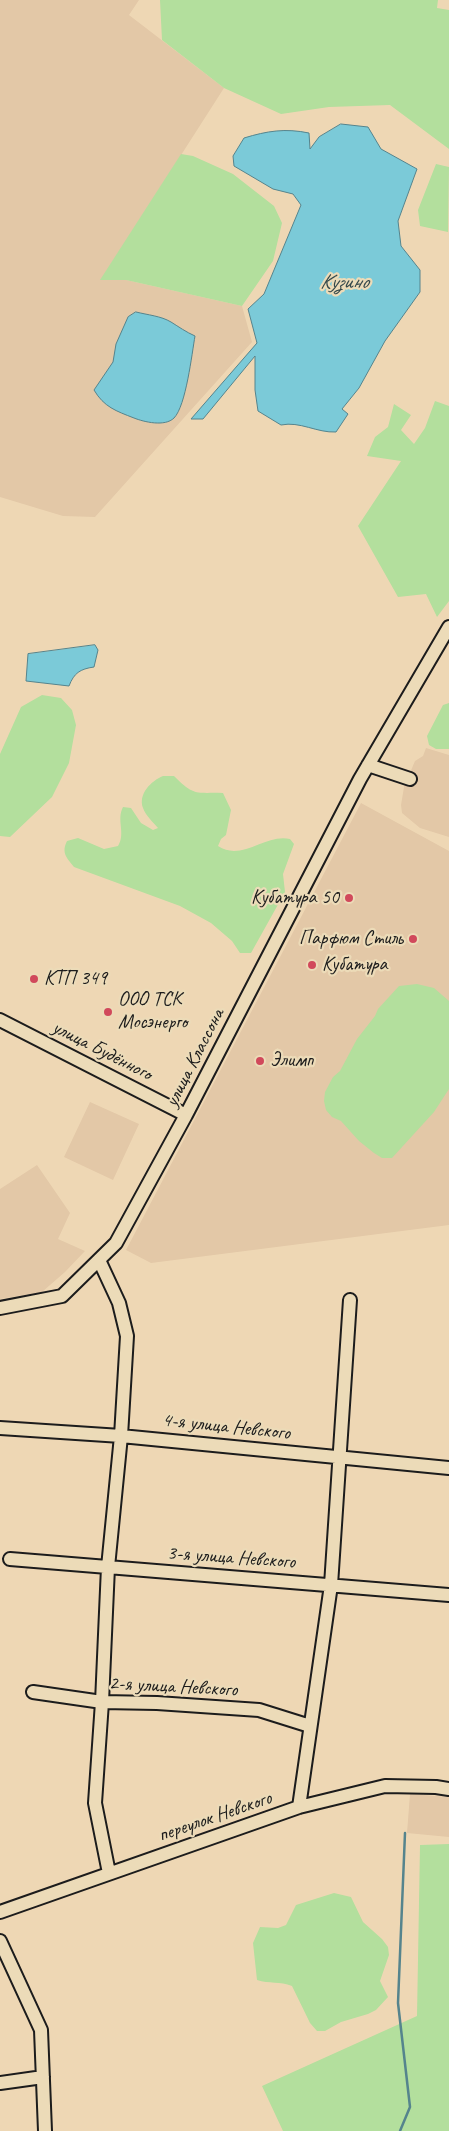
<!DOCTYPE html>
<html>
<head>
<meta charset="utf-8">
<style>
	body { margin:0 }
	canvas { display:block; background:#eed7b4 }
</style>
</head>
<body>
<canvas width="449" height="2131"></canvas>
<script>
const c = document.querySelector('canvas').getContext('2d');
c.lineJoin = 'round';
function paint(path, color) { c.fillStyle = color; c.fill(path, 'evenodd'); }
function trace(path, color, width, dash) { c.strokeStyle = color; c.lineWidth = width; c.lineCap = dash ? 'butt' : 'round'; c.setLineDash(dash || []); c.stroke(path); }
function write(font, color, halo, rows, align = 'center') {
  c.font = font + ' Caveat,sans-serif'; c.lineWidth = 4.5; c.setLineDash([]); c.textBaseline = 'middle'; c.strokeStyle = halo; c.fillStyle = color; for (const [text, x, y, turn = 0] of rows) {
    c.save(); c.translate(x, y); c.rotate((+turn || 0) * Math.PI / 180); c.textAlign = isNaN(turn) ? turn : align; if (halo) c.strokeText(text, 0, 0); c.fillText(text, 0, 0); c.restore();
  }
}
paint(new Path2D(`
	M0,0H139L129,15L224,88L101,280H126L242,306L252,342L95,517L63,516L0,497Z
	M426,748L449,755V837L420,828L402,813L401,805L404,787L415,761L423,756Z
	M361,803L449,851V1225L151,1263L126,1250Z
	M90,1102L139,1124L113,1180L64,1157Z
	M37,1165L70,1213L58,1239L85,1251L65,1272L42,1292L0,1299V1189Z
	M410,1794L449,1797V1837L407,1833Z`), '#e3c8a7');
paint(new Path2D(`
	M160,0H438L437,8L449,10V149L390,105L329,107L281,114L224,88L162,40Z
	M181,154L193,156L233,174L274,206L282,223L273,261L242,306L126,280H100Z
	M436,164L449,167L448,232L420,226L418,210Z
	M435,401L449,406V601L437,617L426,594L398,597L358,526L401,461L367,456L375,437L388,427L394,404L411,415L401,430L414,444L425,428Z
	M42,695L61,698L72,710L76,725L69,763L52,797L10,837L0,836V754L21,707Z
	M449,703V749H436L429,745L427,736L443,705Z
	M163,776H174C195,797 196,792 223,793L231,810L226,835L221,839L218,846C242,862 266,833 290,839L294,844L283,874L285,892L251,953H240L232,941L211,923L180,906L74,867C67,858 61,853 67,841L78,838L104,849L118,846C126,833 116,820 123,807L131,808L141,823L153,830L158,828C153,822 146,816 143,808C138,794 151,781 163,776Z
	M417,984L434,988L449,1001V1089L434,1112L392,1158H382L374,1153L359,1141L341,1121L332,1117L326,1110L324,1101L325,1092L333,1077L340,1071L357,1039L375,1016L378,1009L399,986Z
	M449,1844V2131H283L262,2086L417,2016L420,1845Z
	M334,1893L351,1897L363,1922L382,1939L388,1947L389,1955L380,1981L388,1997L376,2010L368,2014L341,2022L325,2031H317L310,2023L292,1986C280,1981 269,1984 257,1980L253,1943L260,1927L278,1928L286,1925L296,1905Z`), '#b3df9d');
const water = new Path2D(`
	M341,124L368,127L381,149L417,169L398,221L401,246L420,270V292L385,341L359,388L342,409L348,414L336,432C317,433 300,421 281,425L258,411L255,390V356L203,419H191L257,343L248,309L264,294L301,205L293,194L273,189L234,166L233,156L244,138C267,131 285,128 309,133L310,149L319,137Z
	M136,312C148,315 161,316 171,322C179,327 186,332 195,336C192,353 186,406 174,418C165,427 144,422 134,418C116,411 104,407 94,390L113,362L116,344L128,317Z
	M95,645L98,650L94,667C80,669 74,673 69,686L26,681L28,654Z`);
paint(water, '#7bcad8');
trace(water, '#55848d', 1);
trace(new Path2D(`
	M400,2131L410,2107L398,2003L405,1833`), '#55848d', 2.5);
const minor = new Path2D(`
	M368,765L410,779
	M0,1020L186,1115
	M99,1260L119,1303L127,1336L121,1436L108,1567L102,1702L95,1803L109,1873
	M0,1308L62,1296L116,1243L186,1115L360,779L449,627
	M0,1428L121,1436L449,1468
	M10,1559L449,1595
	M33,1692L102,1702L157,1703L259,1710L310,1726
	M299,1807L331,1585L350,1300
	M0,1912L299,1807L385,1786L436,1787L449,1789
	M0,1941L41,2030L45,2131
	M0,2083L43,2077`);
trace(minor, '#1c1c1c', 16);
trace(minor, '#ecdbb8', 12);
for (const [x, y, r, color] of [
	[349,898,5,"#d1495b"],
	[413,939,5,"#d1495b"],
	[312,965,5,"#d1495b"],
	[34,979,5,"#d1495b"],
	[108,1012,5,"#d1495b"],
	[260,1061,5,"#d1495b"]
]) { const dot = new Path2D(); dot.arc(x, y, r, 0, 2 * Math.PI); c.fillStyle = color; c.fill(dot); trace(dot, '#ecdbb8', 2); }
write('20px', '#1c1c1c', '#ecdbb8', [
	["Кубатура 50",339,898,"right"],
	["Парфюм Стиль",403,939,"right"],
	["Кубатура",322,965],
	["КТП 349",44,979],
	["ООО ТСК",118,1000],
	["Мосэнерго",118,1023],
	["Элимп",270,1061]
], 'left');
write('20px', '#1c1c1c', '#ecdbb8', [
	["улица Будённого",102,1051,27],
	["улица Классона",195,1058,-63],
	["4-я улица Невского",226,1427,6],
	["3-я улица Невского",231,1558,4],
	["2-я улица Невского",173,1687,3],
	["переулок Невского",215,1817,-19]
]);
write('italic 21px', '#34484b', '#ecdbb8', [
	["Кузино",344,282]
]);
</script>
</body>
</html>
